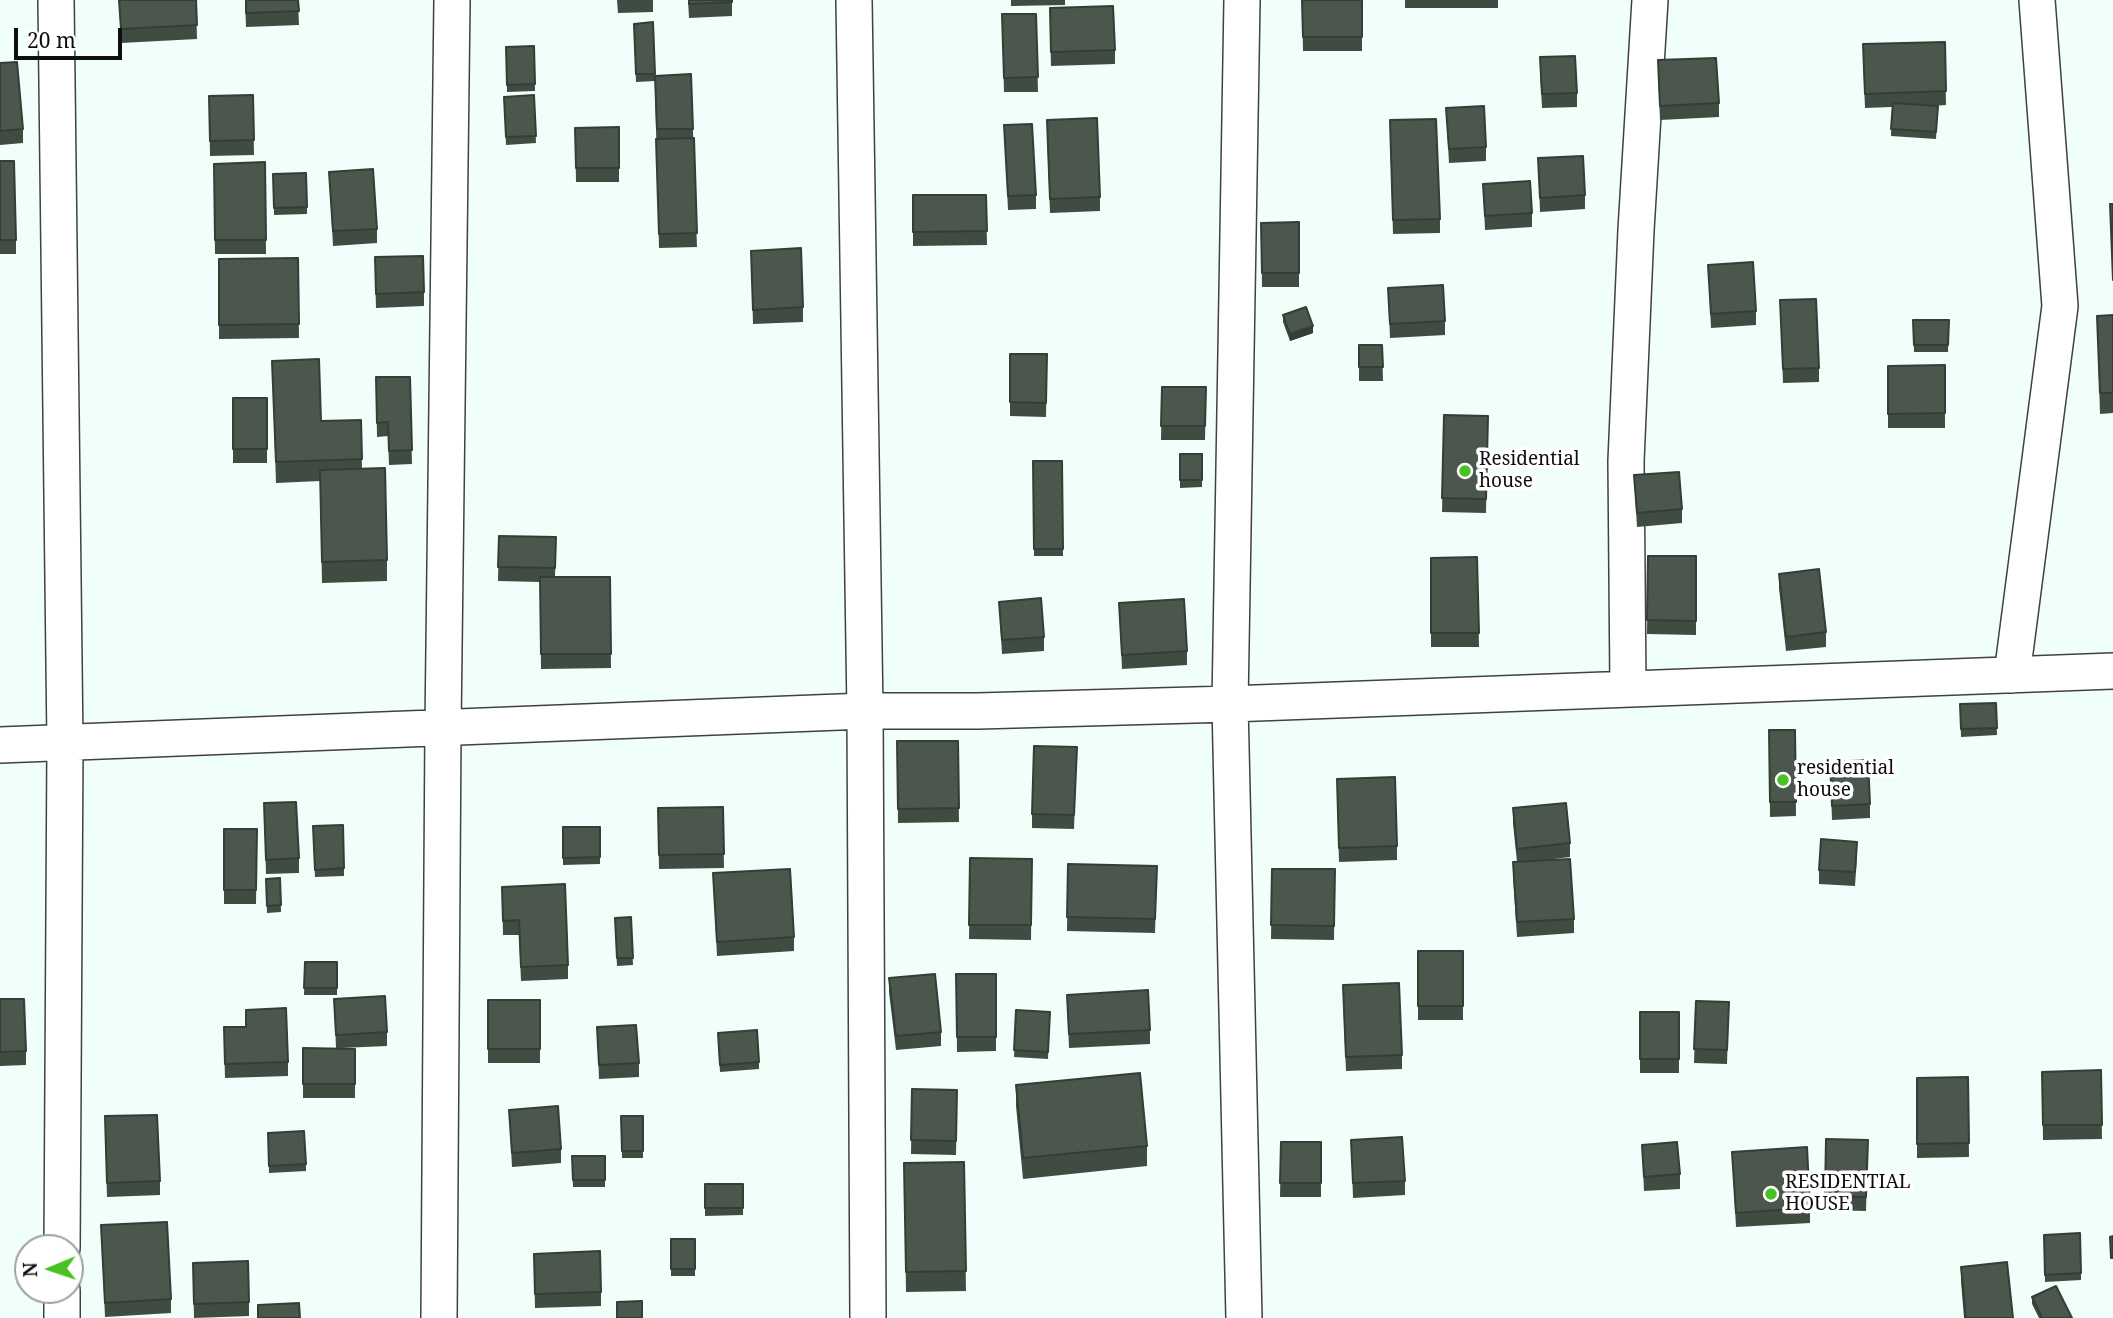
<!DOCTYPE html>
<html>
<head>
<meta charset="utf-8">
<style>
	body { margin:0 }
	#map { position:relative; width:2113px; height:1318px; overflow:hidden; background:#f0fff9; font-family:"Noto Serif",serif }
	canvas { display:block }
	.north { position:absolute; left:14px; top:1234px; width:70px; height:70px; box-sizing:border-box; background:#fff; border:2px solid #9f9f9f; border-radius:50%; rotate:268deg; font-size:19px; font-weight:700; line-height:28px; text-align:center; color:#0e0e0e }
	.north::after { content:''; display:block; margin:auto; width:24px; height:32px; background:#48c223; clip-path:polygon(50% 0,100% 100%,50% 72%,0 100%) }
	.scale { position:absolute; left:14px; top:28px; width:108px; height:32px; box-sizing:border-box; border:4px solid #0e0e0e; border-top:0; padding-left:9px; font-size:21px; line-height:24px; white-space:nowrap; color:#0e0e0e; -webkit-text-stroke:5px #fff; paint-order:stroke }
</style>
</head>
<body>
<div id="map">
<canvas width="2113" height="1318"></canvas>
<div class="north">N</div>
<div class="scale">20 m</div>
</div>
<script>
const c = document.querySelector('canvas').getContext('2d');
c.lineJoin = 'round';
function trace(path, color, width, dash) { c.strokeStyle = color; c.lineWidth = width; c.lineCap = dash ? 'butt' : 'round'; c.setLineDash(dash || []); c.stroke(path); }
function paint(path, color) { c.fillStyle = color; c.fill(path, 'evenodd'); }
function write(font, color, halo, rows, align = 'center') {
  c.font = font + ' "Noto Serif",serif'; c.lineWidth = 7; c.setLineDash([]); c.textBaseline = 'middle'; c.strokeStyle = halo; c.fillStyle = color; for (const [text, x, y, turn = 0] of rows) {
    c.save(); c.translate(x, y); c.rotate((+turn || 0) * Math.PI / 180); c.textAlign = isNaN(turn) ? turn : align; if (halo) c.strokeText(text, 0, 0); c.fillText(text, 0, 0); c.restore();
  }
}
const minor = new Path2D(`
	M56,0L65,744L62,1248
	M854,0L865,711L868,1318
	M1242,0L1230,704L1244,1318
	M2012,675L2060,306L2037,0
	M1628,688L1626,461L1636,230L1650,0
	M0,745L865,711H978L1230,704L2113,671
	M62,1318V1290
	M439,1318L443,728L452,0`);
trace(minor, '#414141', 38);
trace(minor, '#fff', 35);
paint(new Path2D(`
	M119,0H196L197,39L121,43Z
	M245,0H298L299,25L246,27Z
	M617,0H653V12L618,13Z
	M688,0H732V16L689,18Z
	M1011,0H1065V5L1011,6Z
	M1302,0H1362V51H1303Z
	M1405,0H1498V8H1405Z
	M1002,14H1036L1038,92H1004Z
	M653,22L655,81L636,82L634,24Z
	M1050,23L1115,50V64L1051,66Z
	M1945,42L1946,105L1932,106H1938L1936,139L1891,136L1892,107L1865,108L1863,58Z
	M534,46L535,91L507,92L506,47Z
	M0,63L23,129V143L0,145Z
	M1540,71L1577,93V107L1542,108Z
	M691,74L697,247L659,248L655,90Z
	M1658,75L1719,103V117L1660,120Z
	M253,95L254,155L210,156L209,96Z
	M534,95L536,143L506,145L504,97Z
	M1446,108L1486,147V161L1449,163Z
	M1004,125L1036,195V209L1008,210Z
	M619,127V182H576L575,128Z
	M1047,134L1100,197V211L1050,213Z
	M1390,134L1440,219V233L1393,234Z
	M1538,158L1585,195V209L1540,212Z
	M0,161L16,240V254H0Z
	M265,162L266,254H215L214,164Z
	M329,172L377,229V243L333,246Z
	M273,174L307,207V214L274,215Z
	M1483,184L1532,213V227L1485,230Z
	M913,195H986L987,245L913,246Z
	M1299,222V287H1262L1261,223Z
	M751,251L803,307V322L753,324Z
	M298,258L299,338L219,339V259Z
	M1708,265L1756,311V325L1711,328Z
	M375,272L424,292V306L376,308Z
	M1388,288L1445,321V335L1390,338Z
	M1780,300L1819,368V382L1783,383Z
	M1283,315L1313,333L1290,341L1283,322Z
	M2113,315V413L2100,414L2097,316Z
	M1913,320H1949L1948,352H1914Z
	M1359,345H1382L1383,381H1359Z
	M1010,354H1047L1046,417L1010,416Z
	M272,361L321,421L361,420L362,468L387,560V581L322,583L320,481L276,483Z
	M1945,365V428H1888V366Z
	M376,377H410L412,464L389,465L388,436L377,437Z
	M1162,387H1206L1205,440H1161Z
	M233,398H267V463H233Z
	M1444,415L1488,416L1486,513L1442,512Z
	M1180,454H1202V487L1180,488Z
	M1033,461H1062L1063,556H1034Z
	M1634,475L1682,509V523L1637,527Z
	M499,536L556,537L555,577H610L611,668L541,669L540,582L498,581Z
	M1648,556H1696V635L1647,634Z
	M1477,557L1479,647H1431V558Z
	M1779,574L1826,632V647L1786,651L1779,588Z
	M999,602L1044,637V651L1002,654Z
	M1119,603L1187,651V665L1122,669Z
	M1996,703L1997,735L1961,737L1960,704Z
	M1769,730H1795L1796,816L1770,817Z
	M897,741H958L959,822L898,823Z
	M1077,747L1074,829L1032,828V814Z
	M1830,762L1870,804V818L1832,820Z
	M1337,793L1397,846V860L1339,862Z
	M264,803L299,858V873L266,874Z
	M723,807L724,868L659,869L658,808Z
	M1513,808L1570,843V857L1538,861L1574,919V933L1517,937L1513,876V862H1517L1513,823Z
	M313,826L344,868V876L315,877Z
	M563,827H600V864L563,865Z
	M224,829H257L256,904H224Z
	M1857,856L1855,886L1819,884V870Z
	M970,858L1032,859L1031,940L969,939Z
	M1068,864L1157,866L1155,933L1067,931Z
	M1272,869H1335L1334,940L1271,939Z
	M713,873L794,937V951L717,956Z
	M280,878L281,912L267,913L266,879Z
	M502,887L568,965V979L521,981L519,935H503Z
	M631,917L633,965L617,966L615,925Z
	M1418,951H1463V1020H1418Z
	M305,962H337V995H304Z
	M956,974H996V1051L957,1052Z
	M889,978L941,1032V1046L896,1050L889,992Z
	M1067,995L1150,1030V1044L1069,1048Z
	M0,999L26,1051V1065L0,1066Z
	M334,999L387,1032V1046L341,1048L355,1049V1098H303V1048H336Z
	M1343,999L1402,1055V1069L1346,1071Z
	M488,1000H540V1063H488Z
	M1696,1001L1729,1002L1727,1064L1694,1063Z
	M1016,1010L1050,1012L1048,1059L1014,1057Z
	M1640,1012H1679V1073H1640Z
	M246,1027L288,1062V1076L225,1078L224,1041Z
	M597,1027L639,1063V1077L599,1079Z
	M718,1041L759,1062V1069L720,1072Z
	M2101,1070L2102,1139L2043,1140L2042,1072Z
	M1968,1077L1969,1157L1917,1158V1078Z
	M1016,1085L1147,1146V1166L1023,1179L1016,1106Z
	M912,1089L957,1090L956,1155L911,1154Z
	M509,1110L561,1149V1163L512,1167Z
	M621,1116H643V1158H622Z
	M105,1131L160,1181V1195L107,1197Z
	M268,1133L306,1164V1171L269,1173Z
	M1826,1139L1868,1140L1866,1211L1825,1210Z
	M1351,1140L1405,1181V1195L1353,1198Z
	M1281,1142H1321V1197H1280Z
	M1642,1145L1680,1174V1189L1644,1191Z
	M1732,1152L1810,1208V1223L1736,1227Z
	M572,1156H605V1187H573Z
	M964,1162L966,1291L906,1292L904,1163Z
	M705,1184H743V1215L705,1216Z
	M101,1225L171,1299V1313L105,1317Z
	M2044,1235L2081,1273V1280L2045,1282Z
	M671,1239H695V1276H671Z
	M1961,1267L2013,1318H1964L1961,1281Z
	M534,1268L601,1292V1306L535,1308Z
	M193,1277L249,1302V1316L194,1318Z
	M2032,1297L2072,1318H2039L2032,1304Z`), '#404b42');
paint(new Path2D(`
	M1313,326V333L1290,341V334Z`), '#343d36');
const building = new Path2D(`
	M119,0H196L197,25L121,29Z
	M246,0H298L299,11L246,13Z
	M689,0H732V2L689,4Z
	M1302,0H1362V37H1303Z
	M1113,6L1115,50L1051,52L1050,8Z
	M1002,14H1036L1038,77L1004,78Z
	M653,22L655,74H636L634,24Z
	M1945,42L1946,91L1865,94L1863,44Z
	M534,46L535,84L507,85L506,47Z
	M1575,56L1577,93L1542,94L1540,57Z
	M1716,58L1719,103L1660,106L1658,60Z
	M17,62L23,129L0,131V63Z
	M691,74L693,129H657L655,76Z
	M253,95L254,140L210,141L209,96Z
	M534,95L536,136L506,137L504,97Z
	M1893,103L1938,106L1936,132L1891,129Z
	M1484,106L1486,147L1449,149L1446,108Z
	M1097,118L1100,197L1050,199L1047,120Z
	M1436,119L1440,219L1393,220L1390,120Z
	M1032,124L1036,195L1008,196L1004,125Z
	M619,127V168H576L575,128Z
	M694,138L697,233L659,234L656,139Z
	M1583,156L1585,195L1540,198L1538,158Z
	M0,161H14L16,240H0Z
	M265,162L266,240H215L214,164Z
	M373,169L377,229L333,231L329,172Z
	M306,173L307,207L274,208L273,174Z
	M1530,181L1532,213L1485,216L1483,184Z
	M913,195H986L987,231L913,232Z
	M2110,204H2113V280Z
	M1299,222V273H1262L1261,223Z
	M801,248L803,307L753,310L751,251Z
	M423,256L424,292L376,294L375,257Z
	M298,258L299,324L219,325V259Z
	M1753,262L1756,311L1711,314L1708,265Z
	M1443,285L1445,321L1390,324L1388,288Z
	M1816,299L1819,368L1783,369L1780,300Z
	M1306,307L1313,326L1290,334L1283,315Z
	M2113,315V393H2100L2097,316Z
	M1913,320H1949L1948,345H1914Z
	M1359,345H1382L1383,367H1359Z
	M1010,354H1047L1046,403L1010,402Z
	M319,359L321,421L361,420L362,459L276,462L272,361Z
	M1945,365V413L1888,414V366Z
	M376,377H410L412,450L389,451L388,422L377,423Z
	M1162,387H1206L1205,426H1161Z
	M233,398H267V449H233Z
	M1444,415L1488,416L1486,499L1442,498Z
	M1180,454H1202V480H1180Z
	M1033,461H1062L1063,549H1034Z
	M385,468L387,560L322,562L320,470Z
	M1679,472L1682,509L1637,513L1634,475Z
	M499,536L556,537L555,568L498,567Z
	M1648,556H1696V621L1647,620Z
	M1477,557L1479,633H1431V558Z
	M1819,569L1826,632L1786,637L1779,574Z
	M540,577H610L611,654H541Z
	M1041,598L1044,637L1002,640L999,602Z
	M1184,599L1187,651L1122,655L1119,603Z
	M1996,703L1997,728L1961,729L1960,704Z
	M1769,730H1795L1796,802H1770Z
	M897,741H958L959,808L898,809Z
	M1034,746L1077,747L1074,815L1032,814Z
	M1868,760L1870,804L1832,806L1830,762Z
	M1395,777L1397,846L1339,848L1337,779Z
	M296,802L299,858L266,860L264,803Z
	M1566,803L1570,843L1517,849L1513,808Z
	M723,807L724,854L659,855L658,808Z
	M343,825L344,868L315,870L313,826Z
	M563,827H600V857L563,858Z
	M224,829H257L256,890H224Z
	M1821,839L1857,842L1855,872L1819,870Z
	M970,858L1032,859L1031,925H969Z
	M1570,859L1574,919L1517,922L1513,862Z
	M1068,864L1157,866L1155,919L1067,917Z
	M790,869L794,937L717,942L713,873Z
	M1272,869H1335L1334,926L1271,925Z
	M280,878L281,905L267,906L266,879Z
	M565,884L568,965L521,967L519,920L503,921L502,887Z
	M631,917L633,958H617L615,918Z
	M1418,951H1463V1006H1418Z
	M305,962H337V988H304Z
	M935,974L941,1032L896,1036L889,978Z
	M956,974H996V1037H957Z
	M1399,983L1402,1055L1346,1057L1343,985Z
	M1148,990L1150,1030L1069,1034L1067,995Z
	M385,996L387,1032L336,1035L334,999Z
	M0,999H24L26,1051L0,1052Z
	M488,1000H540V1049H488Z
	M1696,1001L1729,1002L1727,1050L1694,1049Z
	M286,1008L288,1062L225,1064L224,1027H246V1010Z
	M1016,1010L1050,1012L1048,1052L1014,1050Z
	M1640,1012H1679V1059H1640Z
	M636,1025L639,1063L599,1065L597,1027Z
	M757,1030L759,1062L720,1065L718,1033Z
	M303,1048L355,1049V1084H303Z
	M2101,1070L2102,1125H2043L2042,1072Z
	M1140,1073L1147,1146L1023,1158L1016,1085Z
	M1968,1077L1969,1143L1917,1144V1078Z
	M912,1089L957,1090L956,1141L911,1140Z
	M558,1106L561,1149L512,1153L509,1110Z
	M157,1115L160,1181L107,1183L105,1116Z
	M621,1116H643V1151H622Z
	M304,1131L306,1164L269,1166L268,1133Z
	M1402,1137L1405,1181L1353,1183L1351,1140Z
	M1826,1139L1868,1140L1866,1197L1825,1196Z
	M1281,1142H1321V1183H1280Z
	M1677,1142L1680,1174L1644,1177L1642,1145Z
	M1807,1147L1810,1208L1736,1213L1732,1152Z
	M572,1156H605V1180H573Z
	M964,1162L966,1271L906,1272L904,1163Z
	M705,1184H743V1208H705Z
	M167,1222L171,1299L105,1303L101,1225Z
	M2080,1233L2081,1273L2045,1275L2044,1235Z
	M2113,1236V1258H2111L2110,1237Z
	M671,1239H695V1269H671Z
	M600,1251L601,1292L535,1294L534,1254Z
	M248,1261L249,1302L194,1304L193,1263Z
	M2007,1262L2013,1318H1966L1961,1267Z
	M2056,1286L2072,1318H2042L2032,1297Z
	M642,1301V1318H617V1302Z
	M299,1303L300,1318H258V1305Z`);
paint(building, '#4b574d');
trace(building, '#343d36', 2);
for (const [x, y, r, color] of [
	[1465,471,7,"#48c223"],
	[1783,780,7,"#48c223"],
	[1771,1194,7,"#48c223"]
]) { const dot = new Path2D(); dot.arc(x, y, r, 0, 2 * Math.PI); c.fillStyle = color; c.fill(dot); trace(dot, '#fff', 2.5); }
write('19px', '#0e0e0e', '#fff', [
	["Residential",1479,460],
	["house",1479,482],
	["residential",1797,769],
	["house",1797,791],
	["RESIDENTIAL",1785,1183],
	["HOUSE",1785,1205]
], 'left');
</script>
</body>
</html>
